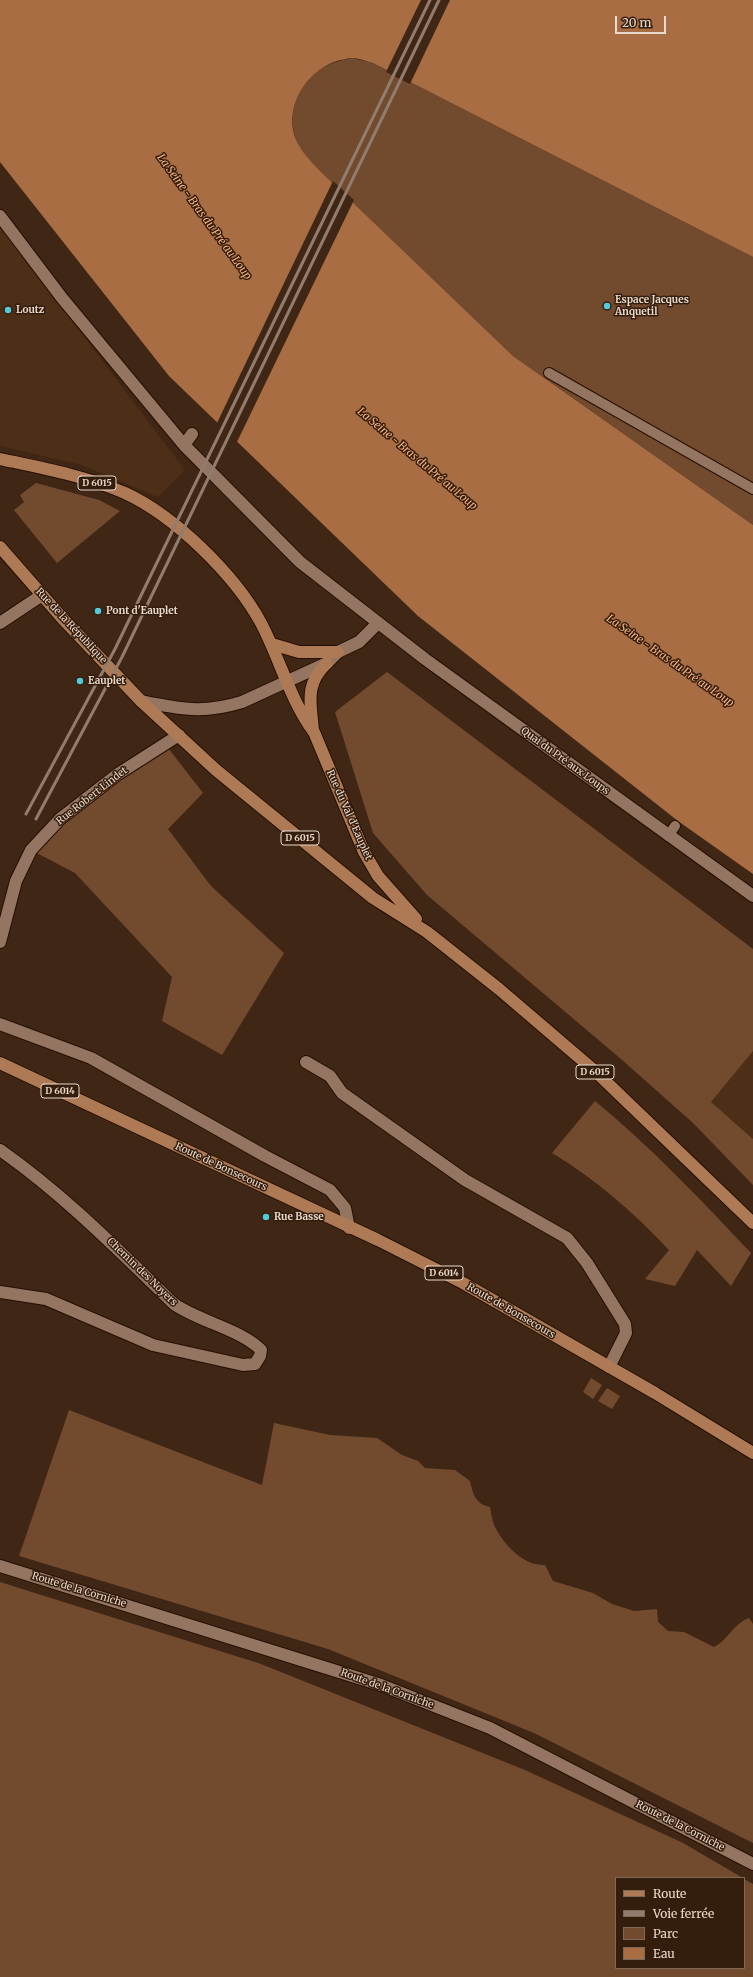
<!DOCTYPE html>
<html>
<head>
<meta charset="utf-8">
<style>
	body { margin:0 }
	#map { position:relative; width:753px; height:1977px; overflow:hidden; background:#402715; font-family:Merriweather,serif }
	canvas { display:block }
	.legend { position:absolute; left:615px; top:1877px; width:130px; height:92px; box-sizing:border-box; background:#351d0b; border:1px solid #7d6859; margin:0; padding:5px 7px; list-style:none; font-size:12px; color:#e9d9ce }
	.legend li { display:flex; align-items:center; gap:8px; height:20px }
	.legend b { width:20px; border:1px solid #7d6859 }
	.scale { position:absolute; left:615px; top:16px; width:51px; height:18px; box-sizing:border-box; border:2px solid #e9d9ce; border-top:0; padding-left:5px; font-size:12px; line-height:14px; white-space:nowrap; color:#e9d9ce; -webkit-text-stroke:3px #351d0b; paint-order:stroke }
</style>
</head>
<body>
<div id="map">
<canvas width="753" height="1977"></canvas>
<ul class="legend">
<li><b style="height:5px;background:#ad7a55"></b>Route</li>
<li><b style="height:5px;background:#917c6e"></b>Voie ferrée</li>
<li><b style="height:11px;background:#724a2e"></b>Parc</li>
<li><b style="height:11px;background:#a86d43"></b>Eau</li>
</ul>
<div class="scale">20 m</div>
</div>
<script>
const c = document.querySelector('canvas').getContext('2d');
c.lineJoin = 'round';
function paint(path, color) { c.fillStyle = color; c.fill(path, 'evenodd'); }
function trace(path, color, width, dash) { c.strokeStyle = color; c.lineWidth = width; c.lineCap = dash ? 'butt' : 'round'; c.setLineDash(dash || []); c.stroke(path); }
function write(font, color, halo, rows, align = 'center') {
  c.font = font + ' Merriweather,serif'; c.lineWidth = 3; c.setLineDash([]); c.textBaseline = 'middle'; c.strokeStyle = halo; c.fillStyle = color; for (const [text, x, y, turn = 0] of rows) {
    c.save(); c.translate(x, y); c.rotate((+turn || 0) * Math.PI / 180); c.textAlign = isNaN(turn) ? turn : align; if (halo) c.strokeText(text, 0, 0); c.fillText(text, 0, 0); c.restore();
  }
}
paint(new Path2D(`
	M0,226L185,470L158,497L82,465L0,446Z
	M753,1051V1139L711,1102Z`), '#4d2e17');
paint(new Path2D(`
	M352,58L373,63L753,257V525L513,356L320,171C314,164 306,158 301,150C286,128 292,92 313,74C324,65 337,61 352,58Z
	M36,483L99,500L120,511L57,563L14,510L24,502L20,495Z
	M387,672L753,949V1051L711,1102L753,1139V1185L693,1123L621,1059L427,895L373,833L335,712Z
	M165,744L203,793L168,829L211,886L284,953L222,1055L162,1021L172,977L75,873L31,850L60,819Z
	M595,1101C651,1147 701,1200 751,1253L731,1286L697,1250L675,1286L645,1279L669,1250C633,1212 597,1180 552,1153Z
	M591,1378L602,1385L593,1399L583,1392Z
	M607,1388L620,1396L612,1409L598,1401Z
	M69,1410L262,1485L274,1423L330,1435L377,1438L402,1455L418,1461L425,1468L455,1470L470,1481C473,1495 476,1504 490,1507C491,1512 492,1520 494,1525C503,1544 523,1566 545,1565L553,1581L593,1593L612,1604L634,1611L657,1609L658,1622L668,1631L684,1632L714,1647C728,1640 734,1623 749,1618L753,1624V1843L534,1733L328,1649L19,1556Z
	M0,1582L261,1664L525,1770L683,1843L743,1878H616V1968H744V1879L753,1884V1977H0Z`), '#724a2e');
paint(new Path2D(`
	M0,0H753V257L373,63C366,61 358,58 352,58C348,58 343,60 340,60C310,68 288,99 293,130C296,147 309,159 320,171L513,356L753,525V874L678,821L418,616L169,376L0,162Z`), '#a86d43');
paint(new Path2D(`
	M421,0H450L410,84L386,72Z
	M333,181L354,200L236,444L216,425Z`), '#402715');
const service = new Path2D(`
	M549,373L753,489
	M668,836L675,826`);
const minor = new Path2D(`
	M0,216L62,298L184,445L300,562L425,659L753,896
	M184,445L192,434
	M0,623L42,595
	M141,701C180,709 203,714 242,702L327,663L338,652L359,642L378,623
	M0,942L16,881L31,850L60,819L118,774L179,735
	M0,1024L91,1058L265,1156L330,1190L345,1208L349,1228
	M306,1062L330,1076L342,1093L465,1180L567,1238L587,1263L625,1324L626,1333L609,1367
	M0,1150C64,1195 117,1249 174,1304C200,1322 240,1329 261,1350L260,1356L255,1364L243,1365L153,1345L46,1299L0,1292`);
const tertiary = new Path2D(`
	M0,1566L381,1685L490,1728L753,1864`);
const primary = new Path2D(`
	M0,459C42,468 85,476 125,493C175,516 235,575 261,623C279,657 291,702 314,732L364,852L378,876L416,919
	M0,547L63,619L141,701L216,770L373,898L427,932L499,989L596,1072L753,1223
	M272,644L299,652H338
	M313,731C311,703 304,685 327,663
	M0,1063L378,1240L463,1283L655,1393L753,1453`);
trace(service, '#260f01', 12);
trace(minor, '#260f01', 14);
trace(tertiary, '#260f01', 14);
trace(primary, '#260f01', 14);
trace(service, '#937561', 10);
trace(minor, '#937561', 12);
trace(tertiary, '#937561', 12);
trace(primary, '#ad7a55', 12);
trace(new Path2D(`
	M26,814L115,649L430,0
	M36,819L122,657L439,0`), '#917c6e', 3);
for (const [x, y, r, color] of [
	[607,306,4,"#52cbd9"],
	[8,310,4,"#52cbd9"],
	[98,611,4,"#52cbd9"],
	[80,681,4,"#52cbd9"],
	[266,1217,4,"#52cbd9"]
]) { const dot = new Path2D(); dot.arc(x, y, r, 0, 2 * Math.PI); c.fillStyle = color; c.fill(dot); trace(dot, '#351d0b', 1.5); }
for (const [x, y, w] of [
	[97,483,38],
	[300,838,38],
	[595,1072,38],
	[60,1091,38],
	[444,1273,38]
]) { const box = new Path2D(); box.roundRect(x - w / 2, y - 7, w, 14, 3); c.fillStyle = '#351d0b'; c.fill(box); trace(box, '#e9d9ce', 1); }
write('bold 9px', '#e9d9ce', null, [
	["D 6015",97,483],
	["D 6015",300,838],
	["D 6015",595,1072],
	["D 6014",60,1091],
	["D 6014",444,1273]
]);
write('bold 10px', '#e9d9ce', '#351d0b', [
	["Espace Jacques",615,300],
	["Anquetil",615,312],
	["Loutz",16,310],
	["Pont d'Eauplet",106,611],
	["Eauplet",88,681],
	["Rue Basse",274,1217]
], 'left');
write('10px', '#e9d9ce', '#351d0b', [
	["Rue de la République",71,626,47],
	["Quai du Pré aux Loups",565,761,36],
	["Rue Robert Lindet",92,796,-38],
	["Rue du Val d'Eauplet",349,815,66],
	["Route de Bonsecours",221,1167,25],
	["Chemin des Noyers",142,1272,44],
	["Route de Bonsecours",511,1311,30],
	["Route de la Corniche",79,1590,17],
	["Route de la Corniche",387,1689,20],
	["Route de la Corniche",680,1826,27]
]);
write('italic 11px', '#f6b384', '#351d0b', [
	["La Seine - Bras du Pré au Loup",204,217,54],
	["La Seine - Bras du Pré au Loup",417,459,40],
	["La Seine - Bras du Pré au Loup",670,661,35]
]);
</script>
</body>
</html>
